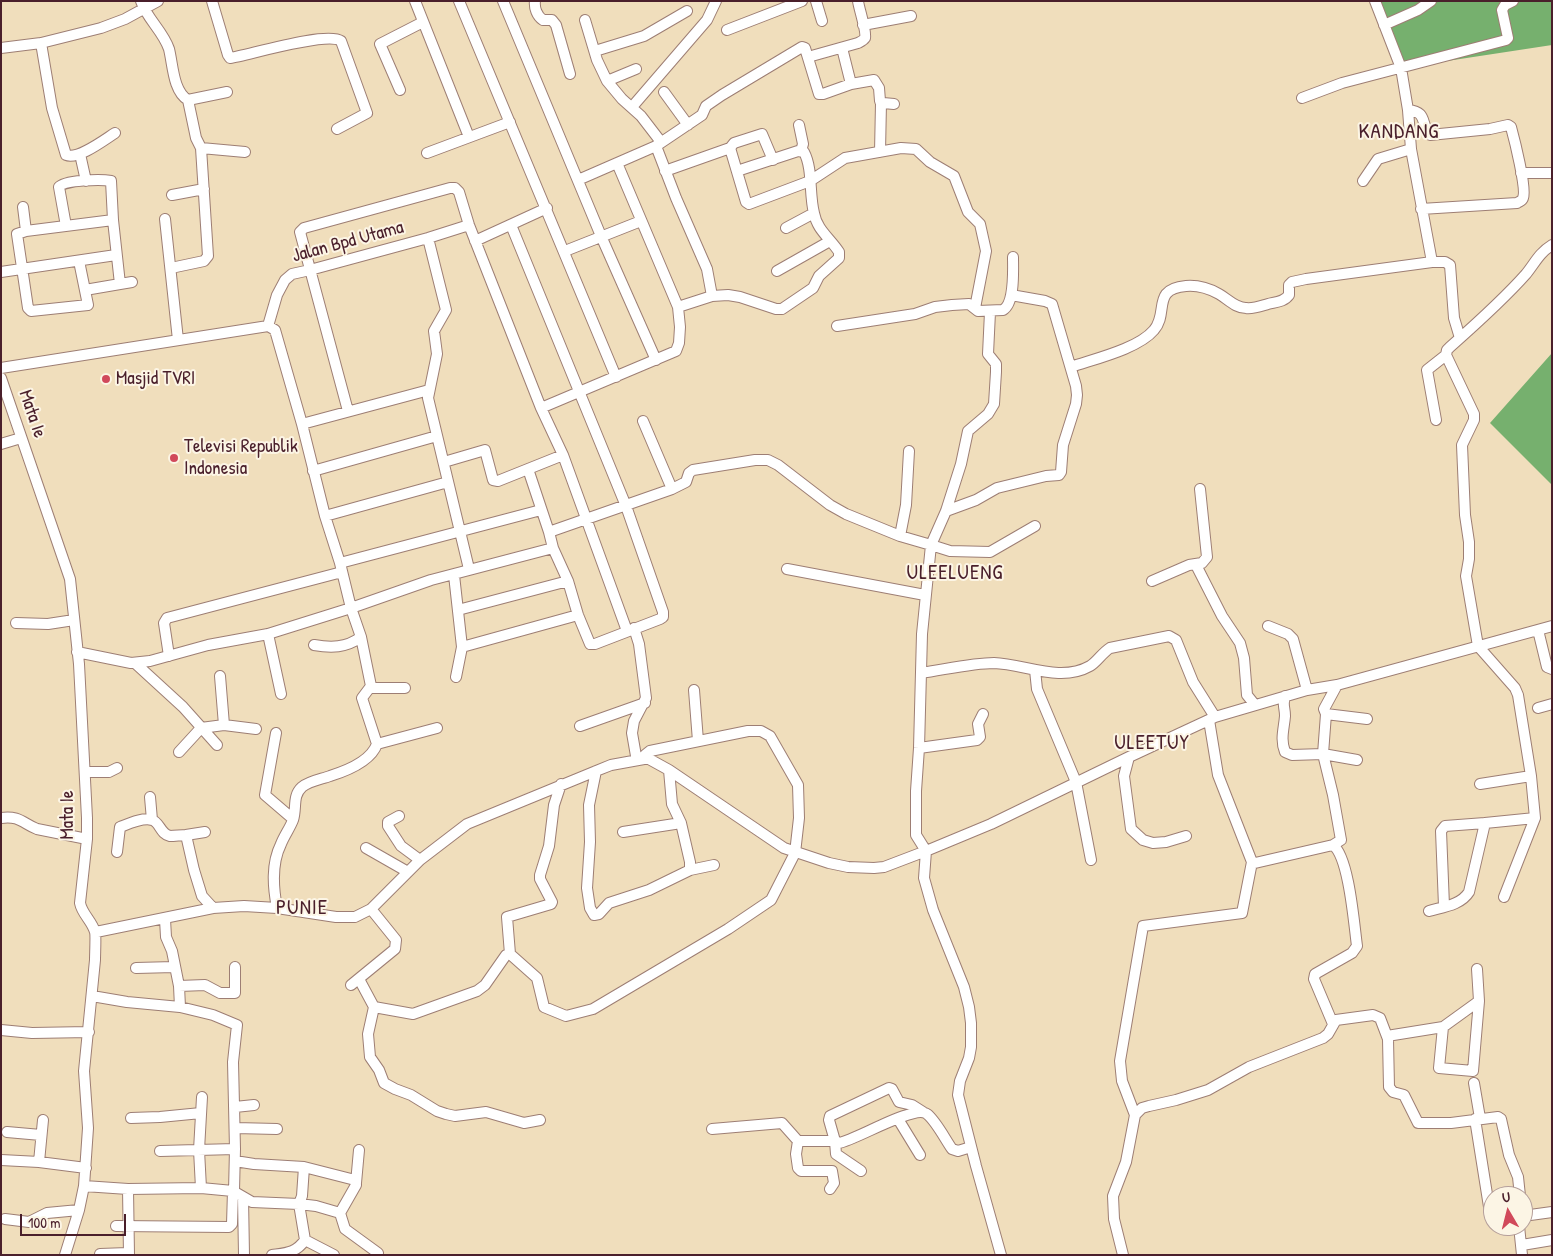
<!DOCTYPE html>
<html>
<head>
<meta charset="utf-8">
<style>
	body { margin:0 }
	#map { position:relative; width:1553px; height:1256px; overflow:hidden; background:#f0debc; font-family:"Patrick Hand",sans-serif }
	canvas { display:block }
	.frame { position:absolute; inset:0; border:2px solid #4a1f2b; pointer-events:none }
	.north { position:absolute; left:1483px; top:1186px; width:50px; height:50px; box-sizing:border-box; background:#fcf5e5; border:1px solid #b59f9b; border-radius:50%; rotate:352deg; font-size:14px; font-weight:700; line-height:20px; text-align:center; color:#4a1f2b }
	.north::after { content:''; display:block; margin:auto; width:18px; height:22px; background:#d1495b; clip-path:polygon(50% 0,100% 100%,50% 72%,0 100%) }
	.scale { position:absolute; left:20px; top:1214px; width:106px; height:22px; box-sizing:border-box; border:2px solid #4a1f2b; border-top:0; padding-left:6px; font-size:15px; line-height:18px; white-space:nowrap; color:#4a1f2b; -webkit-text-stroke:4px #fcf5e5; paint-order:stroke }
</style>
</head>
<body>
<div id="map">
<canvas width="1553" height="1256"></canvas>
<div class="frame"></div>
<div class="north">U</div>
<div class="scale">100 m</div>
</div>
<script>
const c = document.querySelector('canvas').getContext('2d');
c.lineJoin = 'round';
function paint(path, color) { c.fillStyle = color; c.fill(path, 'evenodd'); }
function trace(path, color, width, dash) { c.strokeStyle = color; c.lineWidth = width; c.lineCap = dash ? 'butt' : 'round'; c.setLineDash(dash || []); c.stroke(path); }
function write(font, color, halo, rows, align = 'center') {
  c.font = font + ' "Patrick Hand",sans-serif'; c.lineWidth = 4; c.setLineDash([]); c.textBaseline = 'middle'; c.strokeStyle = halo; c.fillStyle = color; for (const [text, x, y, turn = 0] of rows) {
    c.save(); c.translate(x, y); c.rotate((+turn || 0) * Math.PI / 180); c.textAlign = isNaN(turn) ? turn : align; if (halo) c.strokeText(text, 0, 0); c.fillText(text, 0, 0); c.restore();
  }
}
paint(new Path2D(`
	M1377,1H1552V45L1401,68Z
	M1552,353V485L1490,423Z`), '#76b06e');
const minor = new Path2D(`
	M141,1C147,19 163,31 169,49C173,65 173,91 188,100L196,138L201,148L208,256L204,261L171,268
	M212,1L228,55L230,58C249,55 327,31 341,41L367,113L337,129
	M415,1L469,137
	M459,1L616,377
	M503,1L601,236L656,360
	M535,1C534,8 537,16 543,20H552L556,25L570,74
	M816,1L822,21
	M1375,1L1401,68L1408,110L1411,149L1432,262
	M585,20L597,60L607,81L622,99L641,116L661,142
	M863,25L911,16
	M1384,25L1418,10L1431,1
	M727,30L802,1
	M41,43L52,108L66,155C78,160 104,140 115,133
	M1,48L41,43L101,28L125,19L158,1
	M842,48L851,84
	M595,51L644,36L687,11
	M808,57L858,43C860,42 863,41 865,38C867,32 859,9 858,1
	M607,81L636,69
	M400,90L380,44L423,22
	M664,92L688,125
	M1302,98L1342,83L1506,40L1508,38L1502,10L1505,5L1513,1
	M188,100L227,92
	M632,107L707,20L716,1
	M1408,110C1428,112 1420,123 1430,135L1490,129L1508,125L1511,127C1514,138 1527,189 1523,198C1522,201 1520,201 1517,203L1421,209
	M799,125L803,144L801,151
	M656,146L702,115L706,106L722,95L802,47L805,48L819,94H823L851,84L874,80L879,88L880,101L883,103L894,104
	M201,148L245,152
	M730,148L734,143L762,134L773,160
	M880,152L881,103
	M427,153L510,122
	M80,154L86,181
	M665,171L730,148L746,202L749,204L810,181L845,158L901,148L916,149L930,162L954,176L968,212L980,224L986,251L975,308
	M1521,173H1552
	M578,180L656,146L676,198L707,269L712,296
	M1363,181L1378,159L1411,149
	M172,195L204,189
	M23,207L26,231
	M165,219L178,340
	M511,225L626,506L663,612V617L660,619L595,644H590L578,615L568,581L553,548
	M66,226L59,187C64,180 101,179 111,181L113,220
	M786,228L814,213
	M428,238L446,310L434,331L437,354L428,398L469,569
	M475,241L547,208
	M565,251L641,221
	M79,261L88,305L31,311L28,308L17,234L26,231L113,220L120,284L85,290
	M777,271L830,241
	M1,272L116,255
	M120,284L132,282
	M678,307L712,296L728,295L740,297L776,309H782L813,288L819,276L839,258V252C830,238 817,230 814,213C809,194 813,169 804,152L798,151L737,171
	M990,312L988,354L996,364V372L994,404L988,414L968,431L961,464L946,511L931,545L950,551L990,552L1035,526
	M268,326L277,295L285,280L292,274L310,270L428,238L469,225
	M837,326L915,314L935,307L952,305L969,304L978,311L1003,310C1015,303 1013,270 1013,257
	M1071,367C1094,359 1138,349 1154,330C1169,313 1151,289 1186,286C1198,285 1210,289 1219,294C1228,299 1235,308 1246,308C1253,309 1261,306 1268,304C1276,302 1284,302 1289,295V285L1292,282L1306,279L1432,262H1445L1450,265L1454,318L1460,338
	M1,368L268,326L275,330L302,424L325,516L340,563L351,608L361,637L371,686L362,698L377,744C371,761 346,771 330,776C322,779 309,781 302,787C292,796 297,808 293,820C290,828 284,836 281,844C271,864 273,887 277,908
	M1,378L70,579L79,664L87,818V839L80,903C82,914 92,921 95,932C96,935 95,954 95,960L84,1071L88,1128L84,1186L79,1210L65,1255
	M541,408L676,351L679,343L680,327L678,307L617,163
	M348,411L300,232L304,228L450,188H455L459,192L469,225L541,408L563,455L627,631
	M1436,420L1427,370L1446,355
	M643,421L672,489
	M302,424L429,390
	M1,444L21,438
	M444,462L485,450L493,480L498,481L563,455
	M528,469L549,532
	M313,471L437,436
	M946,511L976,500L997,488L1046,476L1059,475L1061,472L1063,445L1076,404L1077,395L1076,386L1052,304L1045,301L1011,295
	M325,516L448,482
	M900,536L906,505L909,451
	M340,563L541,510
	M1196,565L1222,616L1240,643L1244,658L1247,695L1255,705
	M787,569L925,595
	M454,575L462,647L456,677
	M1152,581L1189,565L1202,563L1207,557L1200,489
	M458,610L568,581
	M16,623L48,624L74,620
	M1268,626L1288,634L1293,639L1307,690
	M634,628L639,644L646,698L634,721L632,733L636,756L644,759
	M1538,630L1547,667L1552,669
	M268,634L281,694
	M314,645C331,648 346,648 361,637
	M462,647L578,615
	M77,652L131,663L150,661L208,645L268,634L351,608L431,580L553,548L549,532L672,489L686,482L689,473L693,470L755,460H768L778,465L830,505L846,514L900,536L931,545L922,634L919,748L916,791V835L926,851L924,878L933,910L964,987L969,1007L971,1023V1047L969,1058L960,1081L958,1095L976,1166L1001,1255
	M169,656L164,623L167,618L342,572
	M135,663L183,707L217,745
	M1035,670L1037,689L1076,782L1091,860
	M921,673C943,670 972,663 994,663C1025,664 1060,683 1090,666C1097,662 1102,653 1110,648L1169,636L1176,640L1193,682L1215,717
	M220,676L224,725
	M370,688H405
	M694,690L698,741
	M1285,696C1282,705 1285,707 1285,716C1284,729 1280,739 1285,752L1292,755L1323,754L1357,760
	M1538,708L1552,704
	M1326,714L1367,719
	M580,726L645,703
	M276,733L265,795L293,819
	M377,744L437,728
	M919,748L977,740L980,737L978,724L983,714
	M179,752L201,728L224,725L256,729
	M1129,757L1124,776L1131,829L1143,840L1153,843L1166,842L1186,836
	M596,771L589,805L590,842L587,888L590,908L594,915L599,914L609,903L649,890L690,870V862L681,823L672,804L669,770
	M85,772H109L117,768
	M1480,784L1531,776
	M150,797L152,820
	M399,816L388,822V826L401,846L420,860
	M1,818C19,815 24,824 37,829L87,839
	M623,832L681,823
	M186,835L205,832
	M366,848L408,872
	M117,852L120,827C128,824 143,817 152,820C160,822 160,834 170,836C175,836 181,835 186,835L194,870L202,896L213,908
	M1252,862L1255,863L1333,845L1341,840L1333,795L1323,754L1326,714L1324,709L1337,685
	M690,870L714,865
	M1504,897L1535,818L1531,776L1518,695L1515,688L1478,646L1466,576L1469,559V542L1465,515L1462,445L1474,420V414L1446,355L1447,350L1450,347C1476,324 1503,300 1526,274C1535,263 1539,253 1552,245
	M1444,906L1441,831L1445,826L1485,823
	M1429,911C1443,907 1461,905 1469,892L1485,823L1535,818
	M96,932L213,908L244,906L277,908L336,917H355L371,909L420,860L467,824L596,771L611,765L644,759H649L669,770L784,848L829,863L848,867L874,868L884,867L926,851L991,824L1129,757L1215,717L1307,690L1337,685L1552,626
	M510,954L507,917L551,904L552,902L540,879V875L549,846L554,805L561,784
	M136,968L174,967
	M359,979L374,1007L413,1014L477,991L485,985L506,955L510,954L537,978L544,1007L566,1016L593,1009L728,929L771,900L795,853L799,818L798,785L770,736L761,731H748L650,751L645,755L649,759
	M351,985L395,949L396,940L371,909
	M179,986L205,985L220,993H235V967
	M92,996L127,1002L180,1007L179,986L172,951L166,937L165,919
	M180,1007L213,1015L237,1025L233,1062L235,1149L234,1191
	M374,1007L368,1034L370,1057L379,1070L384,1083L395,1089L411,1095L437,1111L446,1114L455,1116L486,1112L524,1123L540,1120
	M1333,1024L1314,979L1315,974L1352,953L1357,946C1354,924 1349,857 1333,845
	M1443,1027L1439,1068L1473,1071L1479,1001
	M1,1030L32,1033L89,1032
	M1387,1036L1443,1027L1479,1001L1477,969
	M1474,1083L1480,1118
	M235,1107L254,1105
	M1135,1115L1122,1081L1120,1061L1143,926L1242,913L1252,862L1218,775L1209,720
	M131,1118L160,1117L201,1113
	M898,1119L920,1155
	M1475,1119L1490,1213L1493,1215
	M235,1128L277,1129
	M712,1129L782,1123L798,1141H835L839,1143C856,1140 915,1104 927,1114C936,1121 945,1139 952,1149L958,1151L971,1147
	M7,1132L41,1135
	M798,1141L796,1154L798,1168L801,1171H832L834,1183L830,1189
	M160,1151L235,1149
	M1,1160L39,1162L86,1168
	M235,1161L254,1164L304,1167L302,1196L299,1204L316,1206L340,1213L345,1229L378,1253
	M39,1162L43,1120
	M304,1167L355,1180L356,1185L340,1213
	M861,1171L836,1154L835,1141L829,1120L830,1116L889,1088L892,1089L899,1102L912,1105L923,1112
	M356,1183L359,1150
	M84,1186L128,1189L201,1188L233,1191L252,1202L299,1204L305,1240L334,1255
	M201,1188L199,1150L202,1097
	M128,1189L129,1255
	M243,1197L244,1255
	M1523,1216L1552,1212
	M5,1219L29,1222L47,1213L79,1210
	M116,1226L229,1227L232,1224L233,1191
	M1519,1226L1522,1255
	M1522,1245L1552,1240
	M100,1254L128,1253
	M272,1255C286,1253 296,1253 305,1240
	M1123,1255L1114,1219L1113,1196L1126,1162L1135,1115L1142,1108L1149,1106L1176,1100L1208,1090L1249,1067L1323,1038L1328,1034L1336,1020L1373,1015L1380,1018L1388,1039L1389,1087L1393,1092L1404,1095L1418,1123H1451L1498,1117L1501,1119L1509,1155L1518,1177L1520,1196`);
trace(minor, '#9d7e74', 12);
trace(minor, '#fff', 10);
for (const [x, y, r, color] of [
	[106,379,5,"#d1495b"],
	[174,458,5,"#d1495b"]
]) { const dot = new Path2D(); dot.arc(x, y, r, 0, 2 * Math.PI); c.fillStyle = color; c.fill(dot); trace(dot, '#fcf5e5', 2); }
write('19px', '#4a1f2b', '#fcf5e5', [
	["Jalan Bpd Utama",348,242,-15],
	["Mata Ie",32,414,71],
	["Mata Ie",68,815,-90]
]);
write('19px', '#4a1f2b', '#fcf5e5', [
	["Masjid TVRI",116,379],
	["Televisi Republik",184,447],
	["Indonesia",184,469]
], 'left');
c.letterSpacing = '1px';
write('21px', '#4a1f2b', '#fcf5e5', [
	["KANDANG",1399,132],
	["ULEELUENG",955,573],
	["ULEETUY",1152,743],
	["PUNIE",302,908]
]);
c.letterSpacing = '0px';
</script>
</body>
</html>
